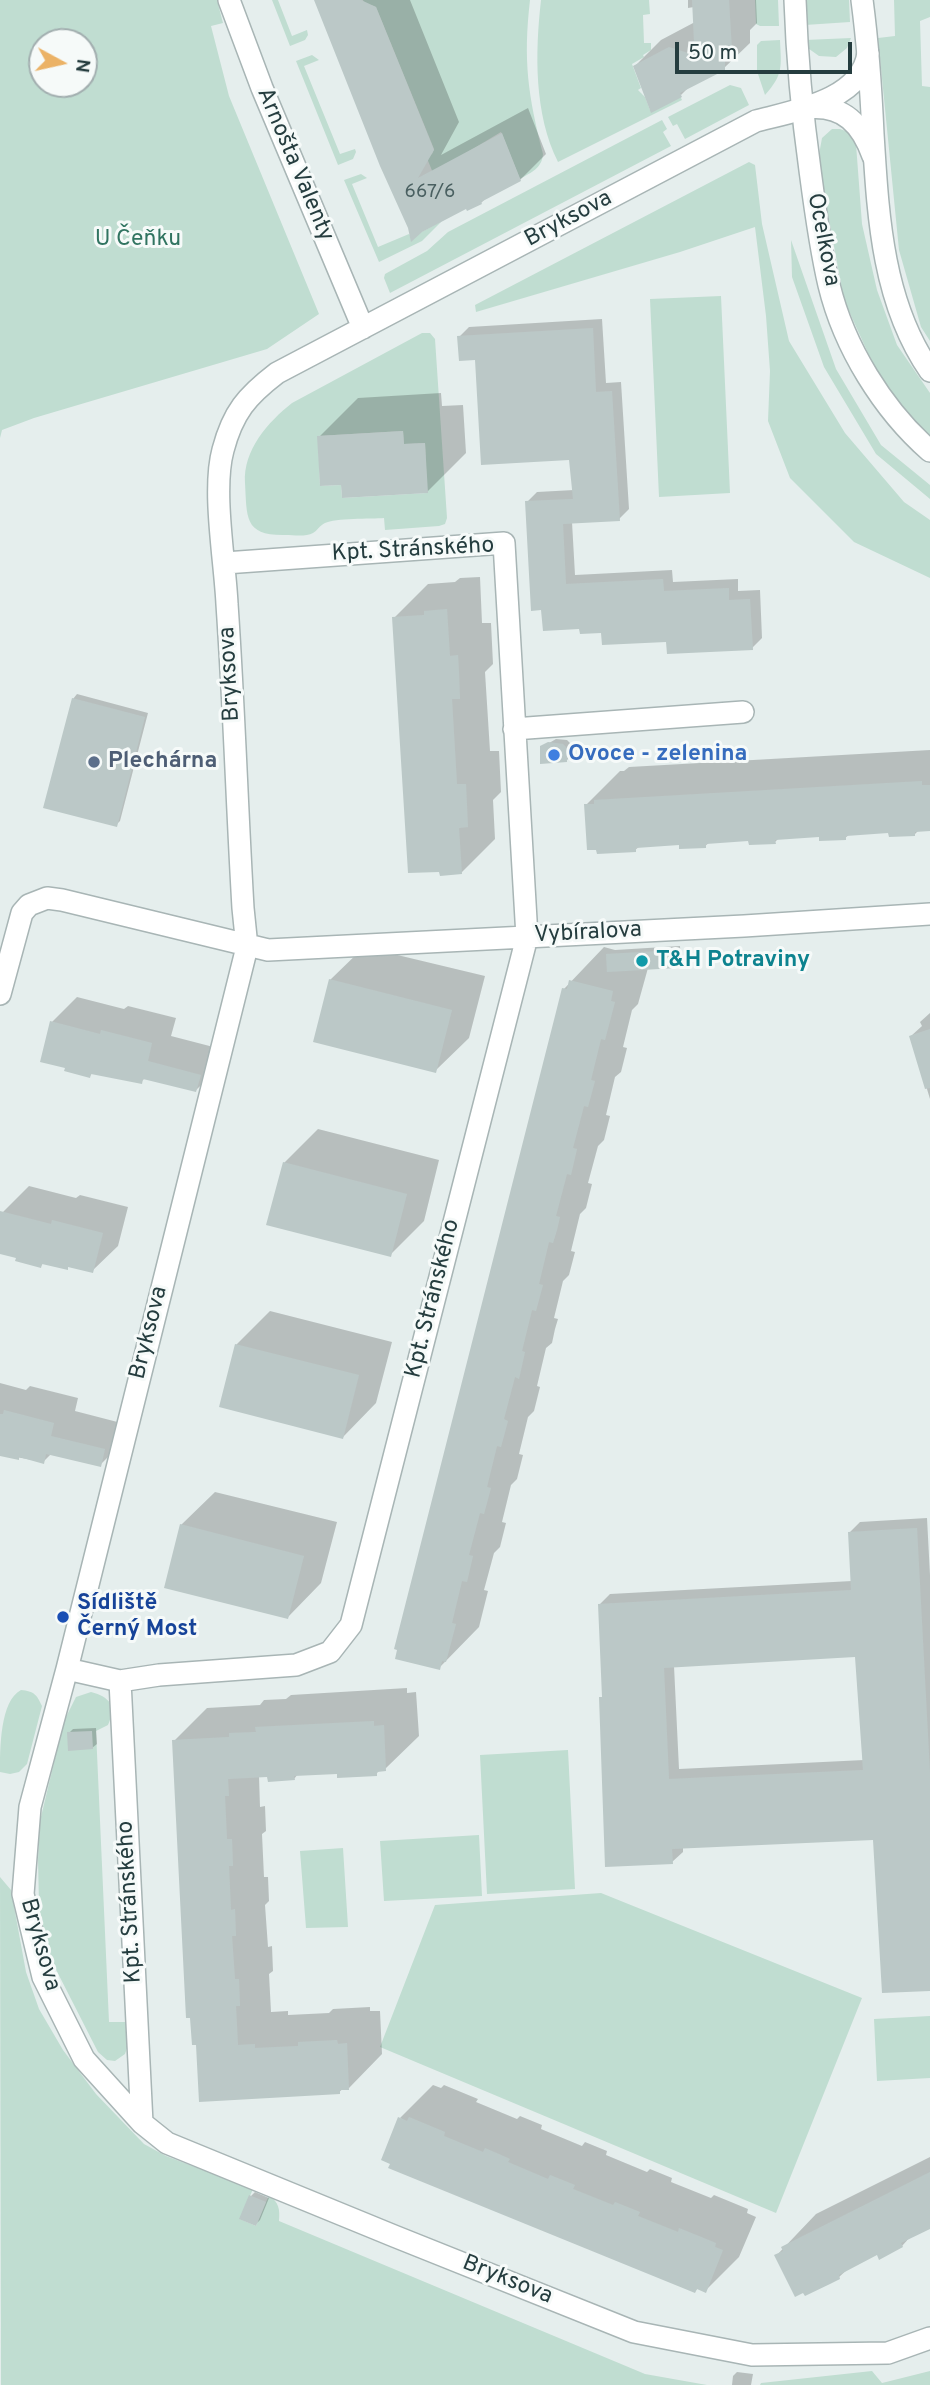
<!DOCTYPE html>
<html>
<head>
<meta charset="utf-8">
<style>
	body { margin:0 }
	#map { position:relative; width:930px; height:2385px; overflow:hidden; background:#e5eeed; font-family:Overpass,sans-serif }
	canvas { display:block }
	.north { position:absolute; left:28px; top:28px; width:70px; height:70px; box-sizing:border-box; background:#f6faf9; border:2px solid #a2aeaf; border-radius:50%; rotate:98deg; font-size:19px; font-weight:700; line-height:28px; text-align:center; color:#253d3f }
	.north::after { content:''; display:block; margin:auto; width:24px; height:32px; background:#ebb266; clip-path:polygon(50% 0,100% 100%,50% 72%,0 100%) }
	.scale { position:absolute; left:675px; top:42px; width:177px; height:32px; box-sizing:border-box; border:4px solid #253d3f; border-top:0; padding-left:9px; font-size:21px; line-height:24px; white-space:nowrap; color:#253d3f; -webkit-text-stroke:5px #f6faf9; paint-order:stroke }
</style>
</head>
<body>
<div id="map">
<canvas width="930" height="2385"></canvas>
<div class="north">N</div>
<div class="scale">50 m</div>
</div>
<script>
const c = document.querySelector('canvas').getContext('2d');
c.lineJoin = 'round';
function paint(path, color) { c.fillStyle = color; c.fill(path, 'evenodd'); }
function trace(path, color, width, dash) { c.strokeStyle = color; c.lineWidth = width; c.lineCap = dash ? 'butt' : 'round'; c.setLineDash(dash || []); c.stroke(path); }
function write(font, color, halo, rows, align = 'center') {
  c.font = font + ' Overpass,sans-serif'; c.lineWidth = 6; c.setLineDash([]); c.textBaseline = 'middle'; c.strokeStyle = halo; c.fillStyle = color; for (const [text, x, y, turn = 0] of rows) {
    c.save(); c.translate(x, y); c.rotate((+turn || 0) * Math.PI / 180); c.textAlign = isNaN(turn) ? turn : align; if (halo) c.strokeText(text, 0, 0); c.fillText(text, 0, 0); c.restore();
  }
}
paint(new Path2D(`
	M0,0H217L223,23L211,26L229,96L319,314L267,349L34,418L2,430L0,438ZM84,42V84H42V42Z
	M272,0H278L292,36L307,30L308,35L305,40L290,46Z
	M363,0H530C523,61 528,95 543,154C542,168 532,172 520,179L501,132L433,173L426,156L432,154L434,149L376,7L371,5L365,7Z
	M541,0H649L650,14L643,15L644,43H651V50L643,55L644,57L632,64L641,88L638,90L645,97L650,110L680,96L682,100L558,162C534,114 535,53 541,0Z
	M755,0H778L779,26H760L756,24Z
	M804,0H849L850,22L805,25Z
	M894,0H930V17L920,21L922,86L930,87V341L921,327L899,250L878,38L895,36Z
	M851,38L847,48L836,57L819,56L805,46V40Z
	M780,40C781,66 784,74 765,95L757,71V45L761,41Z
	M312,55L319,60L304,66L340,154L355,149L356,152L353,159L338,165L296,61Z
	M730,85L741,88L749,105L685,139L677,124L673,126L668,117Z
	M662,120L667,129L663,132L671,146L390,293L384,278L385,274L427,251L448,232Z
	M832,129H840L851,133L856,144L862,224L877,290L897,345L930,393V440L913,427L872,362L844,300L818,160L822,138Z
	M749,162L755,165L762,224L789,341L845,433L904,502L930,520V578L854,542L790,478L768,421L770,371L766,316L755,227L680,252L476,312L475,305Z
	M361,174L367,178L352,184L378,247L409,234L412,237L442,221L422,241L379,262L344,180Z
	M791,240L836,369L881,445L930,485V499L876,454L824,367L792,277Z
	M721,296L730,493L659,497L650,299Z
	M422,333H430L435,339L447,518L445,524L439,526L385,530L384,518C371,519 335,518 325,523C320,525 317,531 313,533C306,537 293,535 286,535C244,536 247,518 245,483C243,450 268,422 292,403ZM403,431L404,444L425,443L427,493L342,498L341,485L320,486L318,436Z
	M21,1690C34,1691 37,1695 42,1706L27,1764L19,1772L10,1774L0,1772C0,1748 0,1701 21,1690Z
	M91,1692C110,1697 117,1706 108,1725L96,1731L109,2022H127L128,2045L125,2054L115,2061L107,2060L98,2052L44,1946L39,1904L38,1860L40,1821L64,1721L76,1697Z
	M568,1750L575,1889L487,1894L480,1755Z
	M479,1835L482,1896L384,1901L380,1841Z
	M343,1848L348,1927L306,1928L300,1851Z
	M0,1877L11,1890L26,1972L39,2009L63,2050L96,2094L144,2144L166,2156L253,2189L240,2219L256,2226L269,2195C279,2203 280,2209 279,2221L645,2374L707,2385H1Z
	M601,1893L862,1998L776,2213L380,2047L435,1905Z
	M930,2016V2078L877,2081L874,2019Z
	M872,2371L882,2383L930,2371V2385H760L761,2383Z`), '#c0ddd1');
paint(new Path2D(`
	M316,0H410L459,122L441,155L528,108L546,154L520,180L488,196L481,203L409,227Z
	M688,0H756L757,23L750,30V43L723,69L689,87L681,95L635,66L661,40L695,22L694,7L688,8Z
	M602,319L606,383L621,382L629,509L619,519L572,522L575,575L672,570L673,582L738,579V591L760,590L762,638L752,648L602,631L581,632L527,502L537,492L574,490L571,458L459,337L469,327Z
	M441,393L442,406L463,405L466,453L427,492L343,484L319,437L358,398Z
	M480,577L482,623H491L493,664L485,672L490,751H499L501,792L493,800L495,839L461,873L394,618L428,584L455,582L460,578Z
	M77,694L148,713L120,821L116,825L73,699Z
	M556,739L567,740L570,743L571,756L566,761L544,746Z
	M930,750V829L919,830L915,834L890,831L850,834L845,838L820,835L779,838L775,842L750,839L710,842L705,846L681,843L640,846L635,850L586,805L620,771H624L629,767Z
	M680,946L681,962L676,966L648,968L638,1004L632,1010L623,1047L627,1048L621,1072L615,1077L606,1115L610,1116L604,1140L598,1146L588,1183L592,1184L586,1208L580,1214L571,1251L575,1252L569,1275L563,1281L554,1318L558,1319L555,1329L552,1343L546,1348L537,1386L540,1387L534,1411L528,1417L519,1454L523,1455L517,1479L511,1485L502,1522L506,1523L500,1547L494,1553L484,1590L488,1591L479,1627L439,1668L564,989L604,947L615,950Z
	M364,947L485,976L469,1038L435,1071L330,980Z
	M77,997L124,1009L128,1006L176,1018L171,1036L225,1050L221,1066L196,1090L145,1078L141,1082L93,1072L90,1076L52,1022Z
	M930,1013V1099L911,1036L922,1026L920,1022Z
	M318,1129L439,1160L424,1221L390,1255L284,1163Z
	M29,1186L76,1198L80,1195L128,1207L118,1246L92,1271L44,1262L41,1266L0,1252V1224L3,1212Z
	M270,1311L392,1342L376,1403L343,1437L236,1345Z
	M0,1383L26,1390L30,1386L78,1398L75,1411L129,1425L125,1440L100,1465L52,1453L43,1462L0,1454Z
	M215,1492L337,1522L321,1583L288,1617L181,1525Z
	M927,1518L930,1575V1989L875,1838L683,1847V1852L672,1862L601,1698L604,1695L599,1605L610,1594L852,1581L849,1533L860,1522ZM857,1656L864,1760L679,1769L674,1666Z
	M407,1688V1693L416,1692L419,1736L385,1769L380,1770L376,1774L339,1772L298,1774L294,1779L259,1776L260,1807L265,1806L266,1831L262,1834L264,1877H268L269,1901L265,1905L268,1947L272,1946L273,1971L269,1974L271,2012L288,2011V2015L329,2013L333,2009L370,2007V2011H380L382,2054L349,2088H344L339,2092L201,2100L174,1741L207,1708L260,1705L264,1700L286,1699L291,1695Z
	M96,1728L97,1744L92,1748L69,1733L73,1729Z
	M433,2085L441,2088L444,2085L478,2099L476,2102L517,2119L520,2116L542,2125L541,2129L582,2146L585,2142L607,2151L606,2155L647,2172L650,2169L672,2178L671,2182L711,2198L714,2195L748,2209L747,2213L756,2217L739,2257L705,2291L698,2288L695,2291L400,2118Z
	M930,2157V2227L911,2236L902,2246L878,2253L849,2268L839,2277L776,2256L816,2214Z
	M255,2192L269,2198L260,2220L256,2224L251,2196Z
	M737,2372L753,2374L751,2385H732L733,2376Z`), '#0003');
paint(new Path2D(`
	M314,0H361L376,7L434,150L418,178L502,133L521,181L481,202L482,204L467,211L466,209L422,232L411,242L408,228L380,166Z
	M692,0H729L732,51L725,50V70L680,93L682,97L651,113L633,66L669,47L688,53V43L694,41Z
	M593,328L596,392L612,391L620,521L563,524L566,584L663,579L664,591L729,588V600L750,599L753,650L667,654L666,642L602,645L601,633L580,634L579,629L543,631L541,610L531,611L525,501L573,499L569,460L481,465L475,360L459,361L457,336Z
	M403,431L404,444L425,443L428,493L342,498L341,485L320,486L317,436Z
	M447,609L450,656L458,655L459,672L460,699H452L457,784H466L468,827L459,828L462,874L440,876L439,872L408,873L392,617L424,615V611Z
	M72,698L145,717L117,827L43,808Z
	M548,742L563,744L567,748V762L540,764V746Z
	M922,781V785H930V831L915,832V836L889,837L888,833L846,836V840L819,841V837L775,840L776,844L749,845L748,841L706,844V848L679,849V845L636,848V852L597,854L596,850H587L584,804H594V800Z
	M677,950V968L607,972L606,954Z
	M329,979L452,1010L436,1073L313,1042Z
	M569,980L613,991L611,1001L615,1002L605,1040L601,1039L591,1080L595,1081L588,1107L584,1106L573,1148L577,1149L571,1175L567,1174L556,1216L560,1217L557,1230L553,1243L549,1242L539,1284L543,1285L536,1311L532,1310L522,1351L525,1352L519,1379L515,1377L504,1419L508,1421L501,1447L497,1446L487,1487L491,1488L484,1514L480,1513L469,1555L473,1556L467,1582L462,1581L452,1623L456,1624L446,1662L442,1661L440,1670L395,1659L397,1650L394,1649L556,1012L562,988L567,989Z
	M50,1021L100,1034L101,1030L152,1043L148,1061L201,1075L196,1092L143,1079L142,1084L91,1074L90,1078L64,1071L65,1068L40,1062Z
	M930,1029V1088L925,1089L909,1036Z
	M283,1162L407,1194L391,1257L266,1225Z
	M0,1211L51,1224L52,1220L103,1233L93,1273L68,1267V1270L42,1264L41,1268L15,1261L16,1258L0,1254Z
	M235,1344L359,1375L343,1439L219,1407Z
	M4,1410L54,1423L51,1436L105,1449L101,1467L46,1454L44,1464L19,1457V1460L0,1456V1414H3Z
	M180,1524L304,1556L288,1619L164,1588Z
	M917,1528L930,1773V1991L882,1993L873,1840L672,1849L673,1864L605,1867L599,1697H602L598,1604L851,1590L848,1532ZM855,1657L863,1770L669,1779L664,1668Z
	M374,1721V1726L384,1725L386,1771L377,1772V1776L337,1778V1774L294,1776L295,1780L268,1782L267,1777L228,1779L229,1796H225L227,1839H232L233,1866H229L231,1910L235,1909L236,1936H232L235,1979H239L240,2006H236L238,2045L255,2044V2048L298,2046V2042L337,2040L338,2044L347,2043L349,2090H340V2094L199,2102L196,2045H192L190,2018H186L172,1740L229,1737V1733L256,1732L255,1727Z
	M92,1731L93,1749L68,1751L67,1732Z
	M398,2117L407,2121L409,2117L445,2132L444,2136L483,2152L485,2148L508,2158L510,2159L508,2162L548,2179L550,2175L575,2185L573,2189L613,2205L615,2202L640,2212L638,2216L678,2232L679,2228L716,2243L715,2247L723,2250L706,2293L697,2289L695,2293L388,2168L390,2164L381,2160Z
	M930,2172V2229L901,2243L903,2247L879,2260L877,2255L839,2275L840,2279L830,2284L805,2296L803,2293L795,2297L774,2255L783,2251L781,2247Z
	M249,2195L266,2202L256,2226L239,2219Z`), '#bbc8c7');
const minor = new Path2D(`
	M229,0L262,88L363,328
	M868,53C862,100 794,111 756,121L277,373C247,396 233,412 223,450C212,490 225,561 227,604C234,705 237,806 243,908L247,947L67,1669L30,1807L23,1894L43,1977L84,2059L142,2123L167,2143L394,2236L634,2332L752,2355L888,2353L930,2338
	M807,108C844,104 862,125 873,156
	M514,729L743,712
	M0,994L22,913L29,905L47,898L62,900L268,950L744,926L930,914
	M67,1669L120,1681L159,1675L296,1665L330,1652L351,1625L527,937L504,543L225,563
	M120,1681L142,2123`);
const tertiary = new Path2D(`
	M795,0C797,57 802,113 810,170C815,208 820,247 829,285C844,347 883,410 930,451
	M862,0C868,45 871,89 873,134C878,214 882,302 930,371`);
trace(minor, '#a8b5b5', 24);
trace(tertiary, '#a8b5b5', 24);
trace(minor, '#fff', 21);
trace(tertiary, '#fff', 21);
for (const [x, y, r, color] of [
	[554,755,7,"#3f7fe0"],
	[94,762,7,"#5c6f8a"],
	[642,961,7,"#0f9aa8"],
	[63,1617,7,"#1a4fb4"]
]) { const dot = new Path2D(); dot.arc(x, y, r, 0, 2 * Math.PI); c.fillStyle = color; c.fill(dot); trace(dot, '#f6faf9', 2.5); }
write('19px', '#4a6061', null, [
	["667/6",430,193]
]);
write('23px', '#253d3f', '#f6faf9', [
	["Arnošta Valenty",294,165,67],
	["Bryksova",569,220,-28],
	["Ocelkova",822,240,79],
	["Kpt. Stránského",413,551,-3],
	["Bryksova",231,674,-93],
	["Vybíralova",588,934,-3],
	["Kpt. Stránského",434,1299,-76],
	["Bryksova",150,1333,-76],
	["Kpt. Stránského",131,1902,-93],
	["Bryksova",39,1945,74],
	["Bryksova",507,2281,22]
]);
write('23px', '#317461', '#f6faf9', [
	["U Čeňku",138,240]
]);
write('bold 23px', '#366cbe', '#f6faf9', [
	["Ovoce - zelenina",568,755]
], 'left');
write('bold 23px', '#4e5e75', '#f6faf9', [
	["Plechárna",108,762]
], 'left');
write('bold 23px', '#0d838f', '#f6faf9', [
	["T&H Potraviny",656,961]
], 'left');
write('bold 23px', '#164399', '#f6faf9', [
	["Sídliště",77,1604],
	["Černý Most",77,1630]
], 'left');
</script>
</body>
</html>
